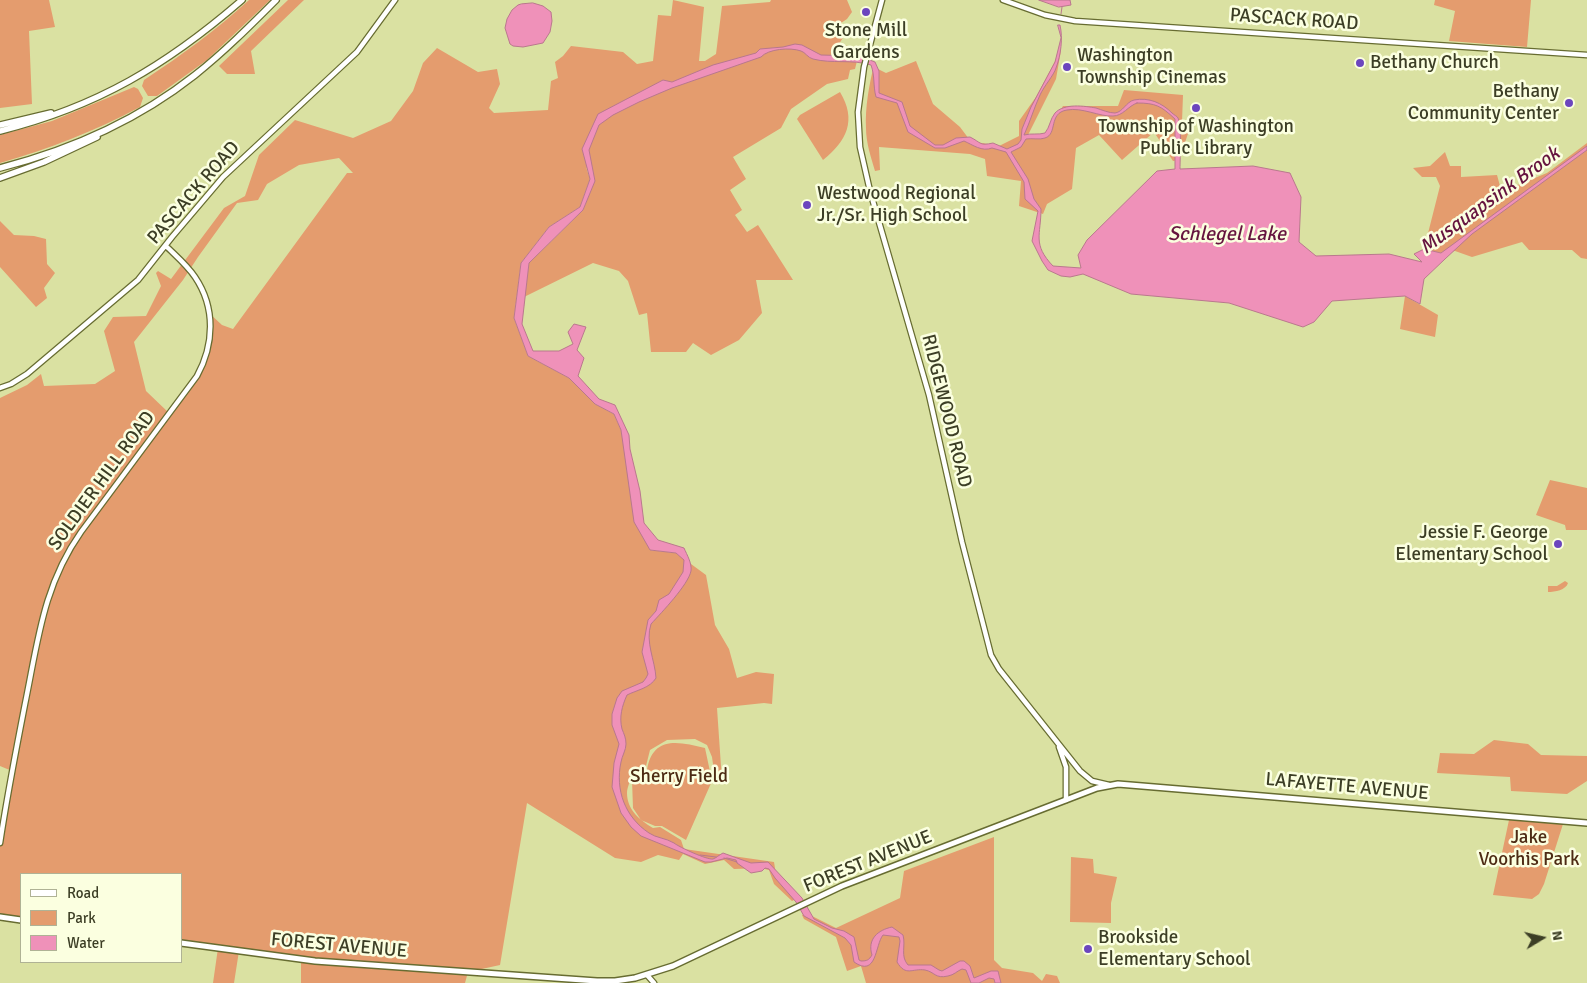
<!DOCTYPE html>
<html>
<head>
<meta charset="utf-8">
<style>
	body { margin:0 }
	#map { position:relative; width:1587px; height:983px; overflow:hidden; background:#dae1a2; font-family:Signika,sans-serif }
	canvas { display:block }
	.legend { position:absolute; left:20px; top:873px; width:162px; height:90px; box-sizing:border-box; background:#fbffe0; border:1px solid #afb295; margin:0; padding:6px 9px; list-style:none; font-size:15px; color:#3c3e25 }
	.legend li { display:flex; align-items:center; gap:10px; height:25px }
	.legend b { width:25px; border:1px solid #afb295 }
	.north { position:absolute; left:1517px; top:913px; width:50px; height:50px; -webkit-text-stroke:4px #fbffe0; paint-order:stroke; rotate:81deg; font-size:14px; font-weight:700; line-height:20px; text-align:center; color:#3c3e25 }
	.north::after { content:''; display:block; margin:auto; width:18px; height:22px; background:#3c3e25; clip-path:polygon(50% 0,100% 100%,50% 72%,0 100%) }
</style>
</head>
<body>
<div id="map">
<canvas width="1587" height="983"></canvas>
<ul class="legend">
<li><b style="height:6px;background:#fff"></b>Road</li>
<li><b style="height:14px;background:#e49c6e"></b>Park</li>
<li><b style="height:14px;background:#ef91b9"></b>Water</li>
</ul>
<div class="north">N</div>
</div>
<script>
const c = document.querySelector('canvas').getContext('2d');
c.lineJoin = 'round';
function paint(path, color) { c.fillStyle = color; c.fill(path, 'evenodd'); }
function trace(path, color, width, dash) { c.strokeStyle = color; c.lineWidth = width; c.lineCap = dash ? 'butt' : 'round'; c.setLineDash(dash || []); c.stroke(path); }
function write(font, color, halo, rows, align = 'center') {
  c.font = font + ' Signika,sans-serif'; c.lineWidth = 5; c.setLineDash([]); c.textBaseline = 'middle'; c.strokeStyle = halo; c.fillStyle = color; for (const [text, x, y, turn = 0] of rows) {
    c.save(); c.translate(x, y); c.rotate((+turn || 0) * Math.PI / 180); c.textAlign = isNaN(turn) ? turn : align; if (halo) c.strokeText(text, 0, 0); c.fillText(text, 0, 0); c.restore();
  }
}
paint(new Path2D(`
	M0,0H49L55,27L29,31L32,104L0,108Z
	M249,0H270L207,60L157,96H148L142,86L144,80C182,55 216,30 249,0Z
	M288,0H304L251,51L255,74H227L219,66Z
	M673,0L704,7L699,61H705L716,54L722,6L770,2L771,0H847L852,12L847,19L841,23L846,33L839,44L860,49L855,69L850,70L848,79L827,84L791,109L781,128L733,157L746,179L730,190L742,210L735,215L747,232L758,225L793,280H756L762,313L739,340L711,355L693,343L686,352H651L647,313L639,315L628,281L619,271L593,263L524,297L529,263L583,210L594,181L586,167L590,179L580,207L549,227L521,263L514,318L528,356L569,378L595,404L614,414L621,430L650,550L676,553L706,575L715,625L729,649L737,678L756,672L774,674L772,704L764,703L717,708L722,781L716,785L712,757L707,745L695,739L667,740L650,750L645,770H647C653,735 679,742 705,748L712,781L686,840L662,826H655L641,820L633,808L632,780L645,778L646,777H631C630,782 627,788 627,793C627,810 640,820 653,828L660,827L681,840L684,849L774,862L776,874L796,899L792,901L774,884L769,870L760,868L734,869L724,860L705,864L683,854L679,860L658,855L641,862L615,858L527,803L500,965L468,972L465,983H301V959L239,951L234,983H213L218,948L181,943V874H21V920L0,917V843L12,771L0,766V398L27,385L41,374L44,386L95,384L115,371L104,331L113,317L146,316L161,286L156,273L158,271L171,279L224,208L245,196L259,155L295,120L353,138L391,121L413,91L423,63L437,48L478,72L497,69L500,84L489,108L494,113L548,110L551,81L558,78L555,62L563,56L571,46L623,52L637,64L653,61L658,15L671,16ZM339,158L353,173H347L233,329L222,325L209,313L208,350L197,376L169,413L146,391L134,342L183,280L198,257L237,203L258,200L267,184L299,165Z
	M1435,0H1531L1527,47L1449,41L1455,11L1434,5Z
	M1061,50L1056,79L1027,137L1045,135L1063,106H1118L1124,90L1183,95L1182,122H1192L1179,160L1173,161L1154,132L1122,160L1099,135L1076,148L1072,189L1047,204L1043,214L1019,206L1021,181L987,176L985,159L970,154L879,147L880,170L875,171C871,157 866,143 866,128C865,108 869,85 874,65L876,68L886,73L916,61L933,104L960,127L969,139L976,142L999,146L1019,136V121L1036,97Z
	M134,87L138,89L143,98L140,107C95,131 49,149 0,163V135L52,121Z
	M840,92C857,120 847,141 823,160L797,119L800,115Z
	M1587,143V259L1581,258L1572,250H1529L1522,242L1472,257L1455,251L1440,253L1424,249L1440,186L1436,177H1422L1413,168L1430,166L1445,152L1450,166H1461V177L1497,175L1500,186H1515L1547,173Z
	M0,221L14,235L34,236L46,239L47,264L55,273L44,288L47,298L36,307L0,267Z
	M1405,296L1438,315L1435,337L1400,329Z
	M1550,480L1587,488V530H1566L1565,525L1536,515Z
	M1565,581L1568,583C1566,590 1555,592 1548,592V586H1557Z
	M1494,740L1528,744L1541,755L1587,756V781L1567,794L1511,791L1510,777L1437,773L1440,753L1474,754Z
	M1509,820L1563,824L1544,884L1539,894L1532,899L1493,895Z
	M994,837V960L1002,968L1033,973L1042,981L1046,974L1057,976L1060,983H866L861,966L847,971L836,937L804,919L802,915L806,913L836,928L900,898L904,871Z
	M1071,857L1093,859L1094,873L1117,877L1111,903V923L1070,922Z`), '#e49c6e');
const water = new Path2D(`
	M1039,0H1070L1071,5L1059,7Z
	M533,3L543,6L551,12L552,21L550,32L543,43L523,47L513,46L510,44L505,28L507,19L512,10L518,5L521,4Z
	M1058,25H1060C1063,38 1061,55 1056,68C1054,75 1044,86 1040,95C1034,108 1030,122 1024,135C1032,133 1038,135 1045,133C1050,127 1050,119 1055,113C1064,103 1085,106 1096,108C1102,110 1109,113 1115,113C1123,112 1126,102 1134,100C1149,97 1162,103 1172,113C1174,115 1177,116 1178,118C1182,127 1180,158 1180,169L1253,166L1290,173L1301,197L1299,242L1316,256L1389,254L1422,262L1414,254L1424,249L1441,253L1587,146V150L1472,234L1445,259L1424,279L1420,304L1405,296L1332,301L1314,322L1303,327L1229,303L1131,294L1083,274L1070,277L1061,276L1048,270L1042,261L1032,241L1038,211L1025,199L1024,182L1006,152L992,148C982,152 973,145 964,141L945,148H935L908,132L897,103L876,97C873,86 875,76 871,65C852,59 832,64 813,59C808,58 805,52 801,51C790,47 768,49 761,57L672,88L639,102L613,115L599,125L589,150L595,181L583,210L529,263L522,324L533,351H559L573,344L568,332L574,324L586,327L577,350L584,358L578,376L599,399L615,405L629,435L630,449L640,491L644,523L658,540L684,548C687,555 692,563 691,571C688,585 662,612 651,624C645,642 655,660 656,678C650,688 637,690 627,695C622,706 619,717 622,729C624,734 626,738 626,744C626,750 622,756 621,762C615,790 625,817 649,833C656,838 666,838 674,843C679,847 707,860 713,859C716,858 719,855 723,853L751,863L768,862L802,898L814,919L832,928L844,931L854,937L859,960L861,961C867,961 869,960 872,955C867,939 878,930 892,927L903,935C906,946 900,956 908,965H931L939,970L942,971L960,961H964L970,966L974,978L991,971H998L1001,983H995L994,979L989,978L979,983H971L966,970L962,969C957,971 954,975 948,976C935,979 935,972 925,970C912,968 906,977 897,962L900,941L899,937L883,935C875,945 877,978 854,962L851,945L845,938L804,916L796,902L775,878L769,869L765,868L762,871L751,873L737,863L736,860L727,858L711,862H705L641,836L631,827L621,813L612,787L614,763L619,744L612,725V714L617,698L622,691L643,682L646,678L648,674L642,652L648,620L656,611L659,600L669,594L683,572L684,560L676,553L650,550L634,522L621,430L614,414L595,404L569,378L528,356L514,318L521,263L549,227L580,207L590,179L582,149L598,114L663,80L672,82L713,65L756,53L760,49L783,47L795,44L802,45L821,55L859,56L875,62L879,71V93L902,102L910,126L935,145H943L956,138L970,137C982,143 979,146 993,143L1007,149L1018,144L1021,140L1022,129L1031,107L1055,62L1061,38ZM1137,103C1156,103 1161,106 1175,119V169L1157,171L1087,240L1078,255L1081,268L1053,266C1032,244 1041,235 1041,209L1034,199L1028,179L1011,152L1021,147L1026,139C1032,138 1040,140 1045,138C1058,134 1048,113 1067,110C1082,107 1100,117 1113,116C1123,116 1128,106 1137,103Z`);
paint(water, '#ef91b9');
trace(water, '#b9788d', 1);
trace(new Path2D(`
	M1061,14L1062,7
	M700,855L716,857
	M724,858L737,862`), '#b9788d', 1);
const secondary = new Path2D(`
	M882,0L864,67L858,112L860,147L870,191L929,395L962,542L991,655L999,669L1080,771L1092,781L1109,785
	M1003,0L1045,15L1075,21L1587,55
	M0,388L11,384L27,374L138,280L172,237L223,177L357,52L395,0
	M1059,747L1066,767V800
	M0,843C7,796 16,750 25,704C38,641 43,586 81,532L197,376C214,345 216,308 195,277C187,265 176,256 166,246
	M647,975L654,983`);
const primary = new Path2D(`
	M0,917L21,920
	M181,943L315,961L597,981H615L635,978L673,966L842,886L1071,798L1097,788L1118,784L1587,823`);
const highway = new Path2D(`
	M0,125L51,113
	M0,131C97,107 167,65 242,0
	M0,168C70,150 138,120 195,75C224,52 250,26 276,0
	M0,178L44,162L97,137`);
trace(secondary, '#676c31', 7);
trace(primary, '#676c31', 8);
trace(highway, '#676c31', 8);
trace(secondary, '#fff', 4.5);
trace(primary, '#fff', 5);
trace(highway, '#fff', 5.5);
for (const [x, y, r, color] of [
	[866,12,5,"#6c46be"],
	[1360,63,5,"#6c46be"],
	[1067,67,5,"#6c46be"],
	[1569,103,5,"#6c46be"],
	[1196,108,5,"#6c46be"],
	[807,205,5,"#6c46be"],
	[1558,544,5,"#6c46be"],
	[1088,949,5,"#6c46be"]
]) { const dot = new Path2D(); dot.arc(x, y, r, 0, 2 * Math.PI); c.fillStyle = color; c.fill(dot); trace(dot, '#fbffe0', 2); }
write('19px', '#3c3e25', '#fbffe0', [
	["PASCACK ROAD",1294,20,4],
	["PASCACK ROAD",194,193,-49],
	["RIDGEWOOD ROAD",946,411,76],
	["SOLDIER HILL ROAD",102,481,-54],
	["LAFAYETTE AVENUE",1347,787,5],
	["FOREST AVENUE",868,862,-22],
	["FOREST AVENUE",339,946,5]
]);
write('19px', '#3c3e25', '#fbffe0', [
	["Stone Mill",866,31,"center"],
	["Gardens",866,53,"center"],
	["Washington",1077,56],
	["Township Cinemas",1077,78],
	["Bethany Church",1370,63],
	["Bethany",1559,92,"right"],
	["Community Center",1559,114,"right"],
	["Township of Washington",1196,127,"center"],
	["Public Library",1196,149,"center"],
	["Westwood Regional",817,194],
	["Jr./Sr. High School",817,216],
	["Jessie F. George",1548,533,"right"],
	["Elementary School",1548,555,"right"],
	["Brookside",1098,938],
	["Elementary School",1098,960]
], 'left');
write('19px', '#4d2b14', '#fbffe0', [
	["Sherry Field",679,777],
	["Jake",1529,838],
	["Voorhis Park",1529,860]
]);
write('italic 20px', '#66143f', '#fbffe0', [
	["Musquapsink Brook",1490,201,-36],
	["Schlegel Lake",1227,235]
]);
</script>
</body>
</html>
